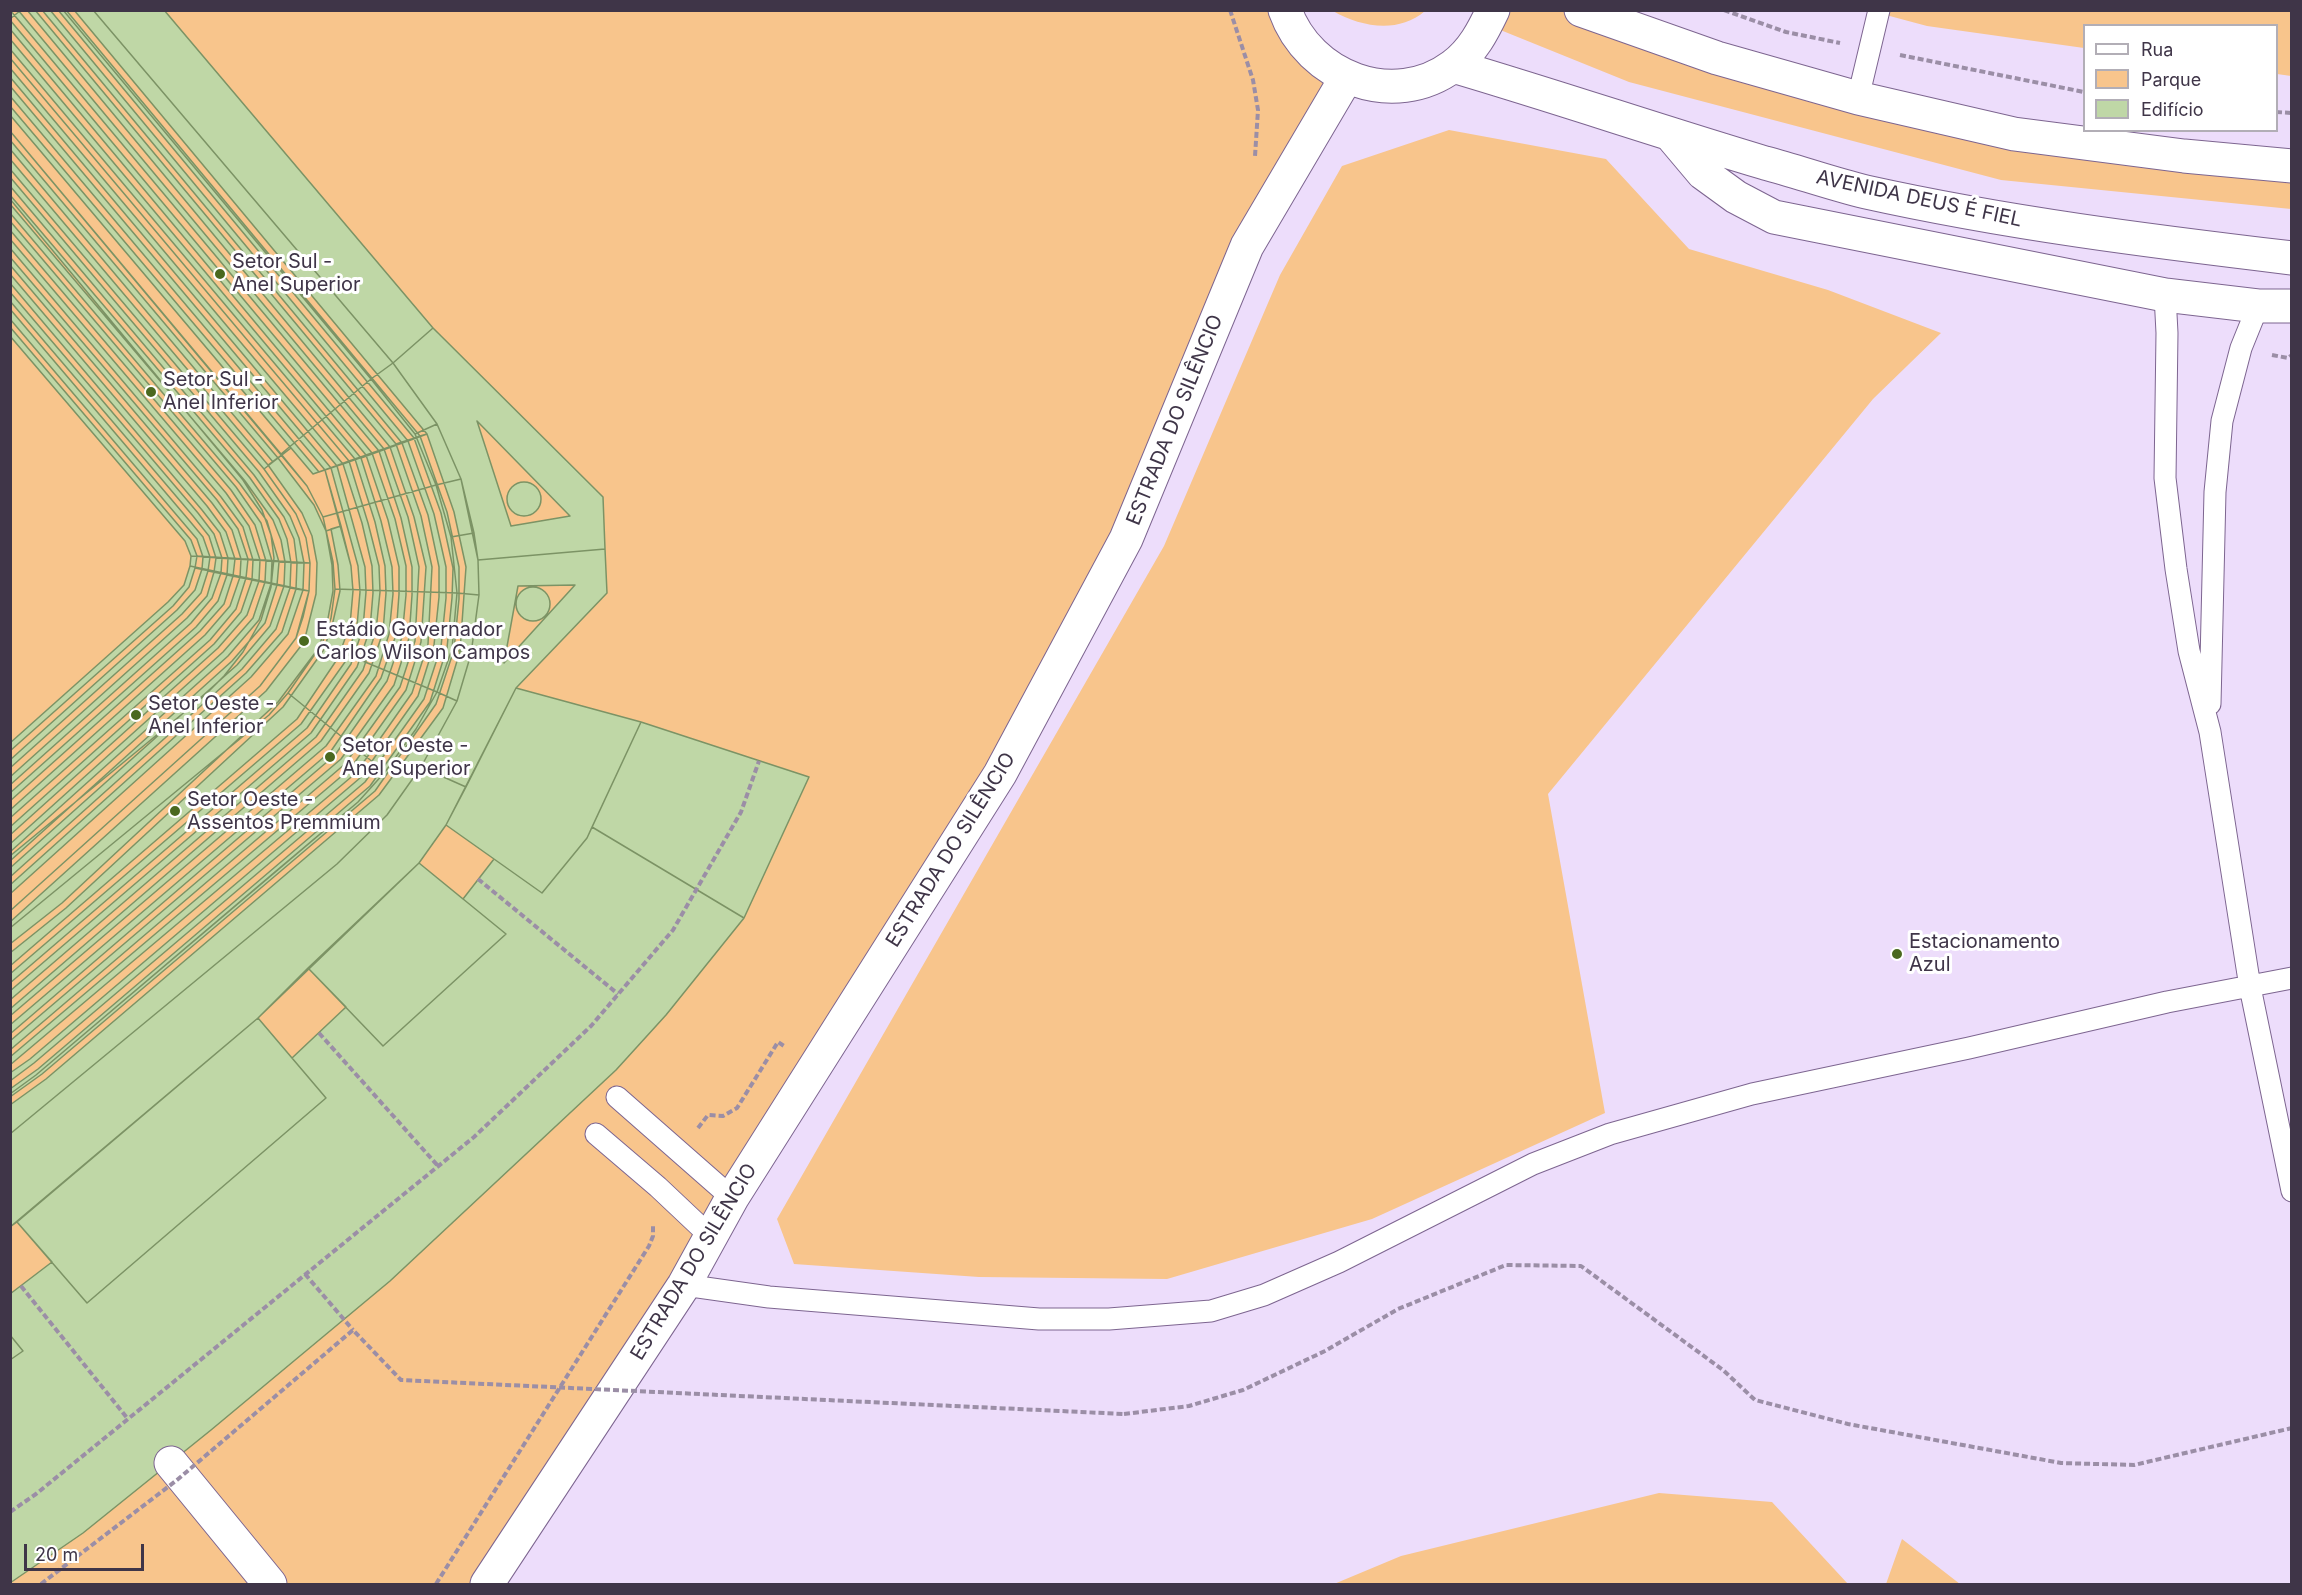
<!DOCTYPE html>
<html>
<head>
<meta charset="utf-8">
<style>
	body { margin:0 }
	#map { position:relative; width:2302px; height:1595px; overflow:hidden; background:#edddfb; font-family:Inter,sans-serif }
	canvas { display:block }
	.frame { position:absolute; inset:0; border:12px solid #3f3548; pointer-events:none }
	.legend { position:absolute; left:2083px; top:24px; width:195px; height:108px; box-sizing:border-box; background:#fff; border:2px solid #b2aeb6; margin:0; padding:8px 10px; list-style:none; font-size:18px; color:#3f3548 }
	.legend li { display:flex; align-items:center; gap:12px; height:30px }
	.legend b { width:30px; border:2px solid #b2aeb6 }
	.scale { position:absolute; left:24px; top:1544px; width:120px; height:27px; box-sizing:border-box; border:3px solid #3f3548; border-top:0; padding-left:8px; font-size:18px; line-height:21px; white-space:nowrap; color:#3f3548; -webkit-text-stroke:4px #fff; paint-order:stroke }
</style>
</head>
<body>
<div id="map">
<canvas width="2302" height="1595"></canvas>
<div class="frame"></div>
<ul class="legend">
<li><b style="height:8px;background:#fff"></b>Rua</li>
<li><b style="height:16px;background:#f8c58c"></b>Parque</li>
<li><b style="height:16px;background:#bfd7a6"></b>Edifício</li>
</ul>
<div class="scale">20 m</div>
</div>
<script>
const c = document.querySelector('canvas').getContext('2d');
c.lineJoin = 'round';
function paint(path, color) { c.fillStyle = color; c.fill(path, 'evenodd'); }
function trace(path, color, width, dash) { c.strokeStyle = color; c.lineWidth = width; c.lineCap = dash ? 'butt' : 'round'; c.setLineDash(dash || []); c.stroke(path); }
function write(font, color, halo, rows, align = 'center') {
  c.font = font + ' Inter,sans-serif'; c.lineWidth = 6; c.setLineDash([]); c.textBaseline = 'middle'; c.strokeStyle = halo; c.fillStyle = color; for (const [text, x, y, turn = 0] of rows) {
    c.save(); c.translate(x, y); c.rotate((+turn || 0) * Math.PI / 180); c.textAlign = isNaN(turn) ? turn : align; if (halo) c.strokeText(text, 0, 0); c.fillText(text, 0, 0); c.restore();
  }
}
paint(new Path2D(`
	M11,11H1284L1346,78L1247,246L1126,539L487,1584H11Z
	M1333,11H1425C1398,34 1361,27 1333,11Z
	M1494,11H1593L1894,107L2291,174V209L2001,180L1629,82L1488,25Z
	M1871,11H2291V76L2277,74L2276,26H2084V48L1927,26Z
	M1449,130L1606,159L1689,249L1828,290L1941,333L1873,399L1548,794L1605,1113L1372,1219L1167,1279L979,1277L794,1264L777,1219L1164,546L1280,275L1342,166Z
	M1659,1493L1772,1502L1848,1584H1334L1401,1556Z
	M1902,1539L1960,1584H1886Z`), '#f8c58c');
const building = new Path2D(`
	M10,10H74L427,434L361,458L10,39Z
	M10,10H74L427,434L331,468L10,86Z
	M10,10H74L427,434L372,453L10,20Z
	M10,10H74L427,434L343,464L10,68Z
	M10,10H74L427,434L355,459L10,49Z
	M10,10H74L427,434L325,470L10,96Z
	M10,10H74L427,434L366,455L10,29Z
	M10,10H74L427,434L337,466L10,77Z
	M10,10H74L427,434L319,472L10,106Z
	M10,10H74L427,434L379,451Z
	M10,10H74L427,434L349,461L10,58Z
	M10,10H74L427,434L313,474L10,115Z
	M18,10H74L427,434L384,449Z
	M21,10H63L371,379L281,454L10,131V19Z
	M27,10H74L427,434L390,447Z
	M35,10H74L427,434L396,444Z
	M42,10H74L427,434L402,443Z
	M50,10H74L427,434L408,441Z
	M58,10H74L427,434L414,438Z
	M63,10H93L393,363L371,379Z
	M66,10H74L427,434L420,436Z
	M93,10H164L433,328L393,363Z
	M10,58L349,461L325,470L341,526L326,531L314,505L278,458L291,448L10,115Z
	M10,115L291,448L264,469L296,514L306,538L310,563L279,562L267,521L240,484L10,213Z
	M10,115L291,448L264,469L296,514L306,538L310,563L191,556L185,541L10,336Z
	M10,115L291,448L264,469L296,514L306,538L310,563L272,561L261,523L236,487L10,221Z
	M10,115L291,448L273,462L10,149Z
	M10,115L291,448L264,469L296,514L306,538L310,563L266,561L255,525L231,490L10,230Z
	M10,115L291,448L264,469L296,514L306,538L310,563L260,560L249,526L226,493L10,239Z
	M10,115L291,448L264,469L296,514L306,538L310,563L253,560L243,527L221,497L10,248Z
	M10,115L291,448L268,465L10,159Z
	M10,115L291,448L264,469L296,514L306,538L310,563L248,559L238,529L217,500L10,257Z
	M10,115L291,448L264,469L10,169Z
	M10,115L291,448L264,469L296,514L306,538L310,563L241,559L232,530L212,503L10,265Z
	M10,115L291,448L264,469L296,514L306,538L310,563L235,559L226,532L207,506L10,274Z
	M10,115L291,448L264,469L296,514L306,538L310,563L228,558L220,533L202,510L10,283Z
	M10,115L291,448L264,469L296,514L306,538L310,563L222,558L214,534L198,513L10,292Z
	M10,115L291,448L264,469L296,514L306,538L310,563L216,558L209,536L193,516L10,301Z
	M10,115L291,448L264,469L296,514L306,538L310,563L210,557L203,537L188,519L10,309Z
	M10,115L291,448L264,469L296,514L306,538L310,563L203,557L197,539L10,319Z
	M10,115L291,448L264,469L296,514L306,538L310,563H304L299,538L290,516L259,472L10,177Z
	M10,115L291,448L264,469L296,514L306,538L310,563H297L294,539L284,517L254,475L10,186Z
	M10,115L291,448L278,458L10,140Z
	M10,115L291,448L264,469L296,514L306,538L310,563L197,556L191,540L10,327Z
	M10,115L291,448L264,469L296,514L306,538L310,563H291L287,539L279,519L250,478L10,195Z
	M10,115L291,448L264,469L296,514L306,538L310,563L285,562L281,540L273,520L245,481L10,204Z
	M10,131L307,486L323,517L333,562L335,589L331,618L322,644L288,693L269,715L10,928V856L204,696L224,676L243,652L261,620L271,587L274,558L271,535L262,510L243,480L10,199Z
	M433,328L603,497L605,549L478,560L461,479L437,424L393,363ZM477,421L570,516L511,526Z
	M393,363L437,424L415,434L371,379Z
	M371,379L415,434L436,485L323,517L307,486L281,454Z
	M437,424L461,479L436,485L415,434Z
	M427,434L454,512L466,567L460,651L443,708L379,795L46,1079L10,1105V1000L316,737L363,670L376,631L380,592L379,566L368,523L349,461Z
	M427,434L454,512L466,567L460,651L443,708L379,795L46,1079L10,1105V1050L345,764L400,687L415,641L419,567L408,517L384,449Z
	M427,434L454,512L466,567L460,651L443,708L379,795L46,1079L10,1105V1025L331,751L381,678L396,635L399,594V567L388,520L366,455Z
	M427,434L454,512L466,567L460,651L443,708L379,795L46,1079L10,1105V991L311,733L357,667L370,629L373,593L372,566L362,523L343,464Z
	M427,434L454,512L466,567L460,651L443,708L379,795L46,1079L10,1105V1081L34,1063L365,782L424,699L441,647L446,598V567L434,514L408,441Z
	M427,434L454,512L466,567L460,651L443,708L379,795L46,1079L10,1105V983L307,728L351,664L363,628L366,592L365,567L337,466Z
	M427,434L454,512L466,567L460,651L443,708L379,795L46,1079L10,1105V974L301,724L345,662L357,626L360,592L358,566L331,468Z
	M427,434L454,512L466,567L460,651L443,708L379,795L46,1079L10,1105V1016L326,746L376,676L389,634L393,594L392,567L381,521L361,458Z
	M427,434L454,512L466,567L460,651L443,708L379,795L46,1079L10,1105V1073L30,1059L360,778L418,696L434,645L439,597V567L428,515L402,443Z
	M427,434L454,512L466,567L460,651L443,708L379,795L46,1079L10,1105V1041L341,759L394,685L409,638L412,595V567L401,518L379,451Z
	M427,434L454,512L466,567L460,651L443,708L379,795L46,1079L10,1105V1065L356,773L412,693L428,644L432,567L421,516L396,444Z
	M427,434L454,512L466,567L460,651L443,708L379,795L46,1079L10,1105V1097L42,1074L375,791L436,704L454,650L459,599V567L447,512L420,436Z
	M427,434L454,512L466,567L460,651L443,708L379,795L46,1079L10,1105V1009L321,741L369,673L383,632L386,593L385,566L375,522L355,459Z
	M427,434L454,512L466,567L460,651L443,708L379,795L46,1079L10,1105V966L297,719L338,658L350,625L353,591L351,566L325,470Z
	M427,434L454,512L466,567L460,651L443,708L379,795L46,1079L10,1105V1034L335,755L387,681L402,637L406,595V566L395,519L372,453Z
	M427,434L454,512L466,567L460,651L443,708L379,795L46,1079L10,1105V1089L38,1069L370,786L430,702L447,648L452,598L453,568L441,513L414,438Z
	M427,434L454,512L466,567L460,651L443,708L379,795L46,1079L10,1105V1057L350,769L406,690L421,642L426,567L414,517L390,447Z
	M278,458L314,505L326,531L332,565L333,591L327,624L318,649L278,702L62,903L10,944V922L266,691L304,642L316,594L317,563L312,536L302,513L268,465Z
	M278,458L314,505L326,531L332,565L333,591L327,624L318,649L278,702L62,903L10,944V911L260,686L296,638L309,591L310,563L306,538L296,514L264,469Z
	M461,479L474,533L451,537L436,485Z
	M507 499a17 17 0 1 1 34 0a17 17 0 1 1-34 0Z
	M436,485L451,537L457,593L335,589L333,562L323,517Z
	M341,526L351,566L353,591L350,625L338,658L297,719L10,966V953L66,908L283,707L323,651L332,626L340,591L338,565L331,529Z
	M341,526L351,566L353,591L350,625L338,658L297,719L10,966V944L62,903L278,702L318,649L327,624L333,591L332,565L326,531Z
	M474,533L478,560L479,595L457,593L451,537Z
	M605,549L607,593L516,688L466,787L421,767L457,701L471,654L479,595L478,560ZM575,585L504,663L518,586Z
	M191,556L310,563L309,591L190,566Z
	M197,556L310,563L309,591L195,568Z
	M203,557L310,563L309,591L202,569Z
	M210,557L310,563L309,591L208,571Z
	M216,558L310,563L309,591L214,572Z
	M222,558L310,563L309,591L221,573Z
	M228,558L310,563L309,591L227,575Z
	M235,559L310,563L309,591L233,576Z
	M241,559L310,563L309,591L240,577Z
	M248,559L310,563L309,591L246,578Z
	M253,560L310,563L309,591L252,580Z
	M260,560L310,563L309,591L259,581Z
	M266,561L310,563L309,591L265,582Z
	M272,561L310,563L309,591L271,584Z
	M279,562L310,563L309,591L277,585Z
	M285,562L310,563L309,591L284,586Z
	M291,563H310L309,591L290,588Z
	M297,563H310L309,591L296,589Z
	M304,563H310L309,591L303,590Z
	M190,566L309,591L296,638L260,686L10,911V743L168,602L184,585Z
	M195,568L309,591L296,638L260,686L10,911V751L173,606L189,587Z
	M202,569L309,591L296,638L260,686L10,911V760L177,610L195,590Z
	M208,571L309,591L296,638L260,686L10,911V768L182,614L201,593Z
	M214,572L309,591L296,638L260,686L10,911V777L187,618L207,596Z
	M221,573L309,591L296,638L260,686L10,911V785L191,623L212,598Z
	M227,575L309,591L296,638L260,686L10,911V793L196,627L218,601Z
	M233,576L309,591L296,638L260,686L10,911V801L200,631L224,604Z
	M240,577L309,591L296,638L260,686L10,911V810L205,635L230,606Z
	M246,578L309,591L296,638L260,686L10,911V818L210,640L236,609Z
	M252,580L309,591L296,638L260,686L10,911V827L214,644L241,612Z
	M259,581L309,591L296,638L260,686L10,911V835L218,648L247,615Z
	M265,582L309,591L296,638L260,686L10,911V844L223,652L253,618Z
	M271,584L309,591L296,638L260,686L10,911V852L228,656L259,620Z
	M277,585L309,591L296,638L260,686L10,911V861L232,661L265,623Z
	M284,586L309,591L296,638L260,686L10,911V868L237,665L270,626Z
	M516 604a17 17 0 1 1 34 0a17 17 0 1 1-34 0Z
	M290,588L309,591L303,617L296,638L260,686L10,911V877L242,669L276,629Z
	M296,589L309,591L296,638L260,686L10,911V885L246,673L282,632Z
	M335,589L457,593L452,649L437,692L322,644L331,618Z
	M303,590L309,591L296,638L260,686L10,911V894L251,677L288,634Z
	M457,593L479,595L471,654L452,649Z
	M322,644L437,692L416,729L385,772L288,693Z
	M452,649L471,654L457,701L437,692Z
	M516,688L641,722L587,838L542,893L446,825Z
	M437,692L457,701L421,767L387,815L337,864L10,1134V1094L36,1075L358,802L385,772L416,729Z
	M288,693L385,772L358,802L276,871L36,1075L10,1094V928L269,715Z
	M641,722L809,777L744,918L592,827Z
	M421,767L466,787L446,825L419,863L258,1018L10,1227V1134L337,864L387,815Z
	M446,825L542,893L587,838L592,827L744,918L666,1015L616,1070L390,1281L211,1430L83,1533L10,1583V1360L23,1351L10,1335V1227L17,1222L87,1303L326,1098L258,1018L308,968L383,1046L506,934L419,863Z
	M446,825L494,859L463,899L419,863Z
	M419,863L506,934L383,1046L308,968Z
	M308,968L346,1007L292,1058L258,1018Z
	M258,1018L326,1098L87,1303L17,1222Z
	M17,1222L52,1262L10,1294V1227Z
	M10,1335L23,1351L10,1360Z`);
paint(building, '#bfd7a6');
trace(building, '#7c9365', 1.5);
const lane = new Path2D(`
	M1858,98L1879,10
	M2165,295L2167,333L2165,478L2176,569L2189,651L2210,732L2250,987L2292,1191
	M2210,704L2215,492L2222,421L2241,348L2258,306
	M617,1097L732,1198
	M596,1134L658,1187L711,1237
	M684,1285L769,1297L1039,1319H1109L1211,1311L1264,1295L1339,1262L1533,1164L1610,1134L1752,1094L1969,1048L2167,1002L2292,978`);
const street = new Path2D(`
	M171,1463L270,1584
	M487,1584L684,1285L732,1198L1000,774L1126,539L1247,246L1346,78`);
const secondary = new Path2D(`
	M1285,10C1309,78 1394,110 1453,66C1473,51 1483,31 1493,10
	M1581,10L1717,58L1858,98L2014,134L2184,156L2292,166
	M1453,66C1558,97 1661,132 1765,163C1799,172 1832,184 1866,192C2006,223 2149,241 2292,258
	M1671,135L1703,173L1736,197L1774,217L2165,295L2258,306H2292`);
trace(lane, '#7d6590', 23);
trace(street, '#7d6590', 35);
trace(secondary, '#7d6590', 35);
trace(new Path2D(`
	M1230,10L1253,80L1258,110L1255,156
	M1724,10L1786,32L1840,43
	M1900,55L2084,92
	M2276,112L2292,113
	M2272,355L2288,358L2292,355
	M478,879L618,994
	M319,1033L438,1166
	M698,1128L708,1115L723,1116L737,1108L778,1042L784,1046
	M305,1274L353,1330
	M21,1286L128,1419
	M1124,1414L1189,1406L1243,1390L1325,1351L1398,1309L1506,1265L1581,1266L1723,1370L1755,1400L1848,1424L2061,1463L2134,1465L2292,1428
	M10,1512L36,1494L474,1137L591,1026L673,930L741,812L759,761
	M436,1584L649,1246L653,1236V1225`), '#9b8ea6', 4, [6, 3]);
trace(lane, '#fff', 21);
trace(street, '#fff', 33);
trace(secondary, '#fff', 33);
trace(new Path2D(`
	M41,1584L177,1480L353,1330L401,1380L1124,1414`), '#9b8ea6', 4, [6, 3]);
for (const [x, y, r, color] of [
	[220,274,6,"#4a691f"],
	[151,392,6,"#4a691f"],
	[304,641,6,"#4a691f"],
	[136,715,6,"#4a691f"],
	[330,757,6,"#4a691f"],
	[175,811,6,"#4a691f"],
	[1897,954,6,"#4a691f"]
]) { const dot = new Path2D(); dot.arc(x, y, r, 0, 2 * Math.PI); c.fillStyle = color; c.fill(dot); trace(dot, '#fff', 2); }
write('20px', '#3f3548', '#fff', [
	["AVENIDA DEUS É FIEL",1919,199,12],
	["ESTRADA DO SILÊNCIO",1175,420,-68],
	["ESTRADA DO SILÊNCIO",951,850,-58],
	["ESTRADA DO SILÊNCIO",694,1262,-59]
]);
write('20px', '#3f3548', '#fff', [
	["Setor Sul -",232,262],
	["Anel Superior",232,285],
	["Setor Sul -",163,380],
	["Anel Inferior",163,403],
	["Estádio Governador",316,630],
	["Carlos Wilson Campos",316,653],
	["Setor Oeste -",148,704],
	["Anel Inferior",148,727],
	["Setor Oeste -",342,746],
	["Anel Superior",342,769],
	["Setor Oeste -",187,800],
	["Assentos Premmium",187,823],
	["Estacionamento",1909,942],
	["Azul",1909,965]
], 'left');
</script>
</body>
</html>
